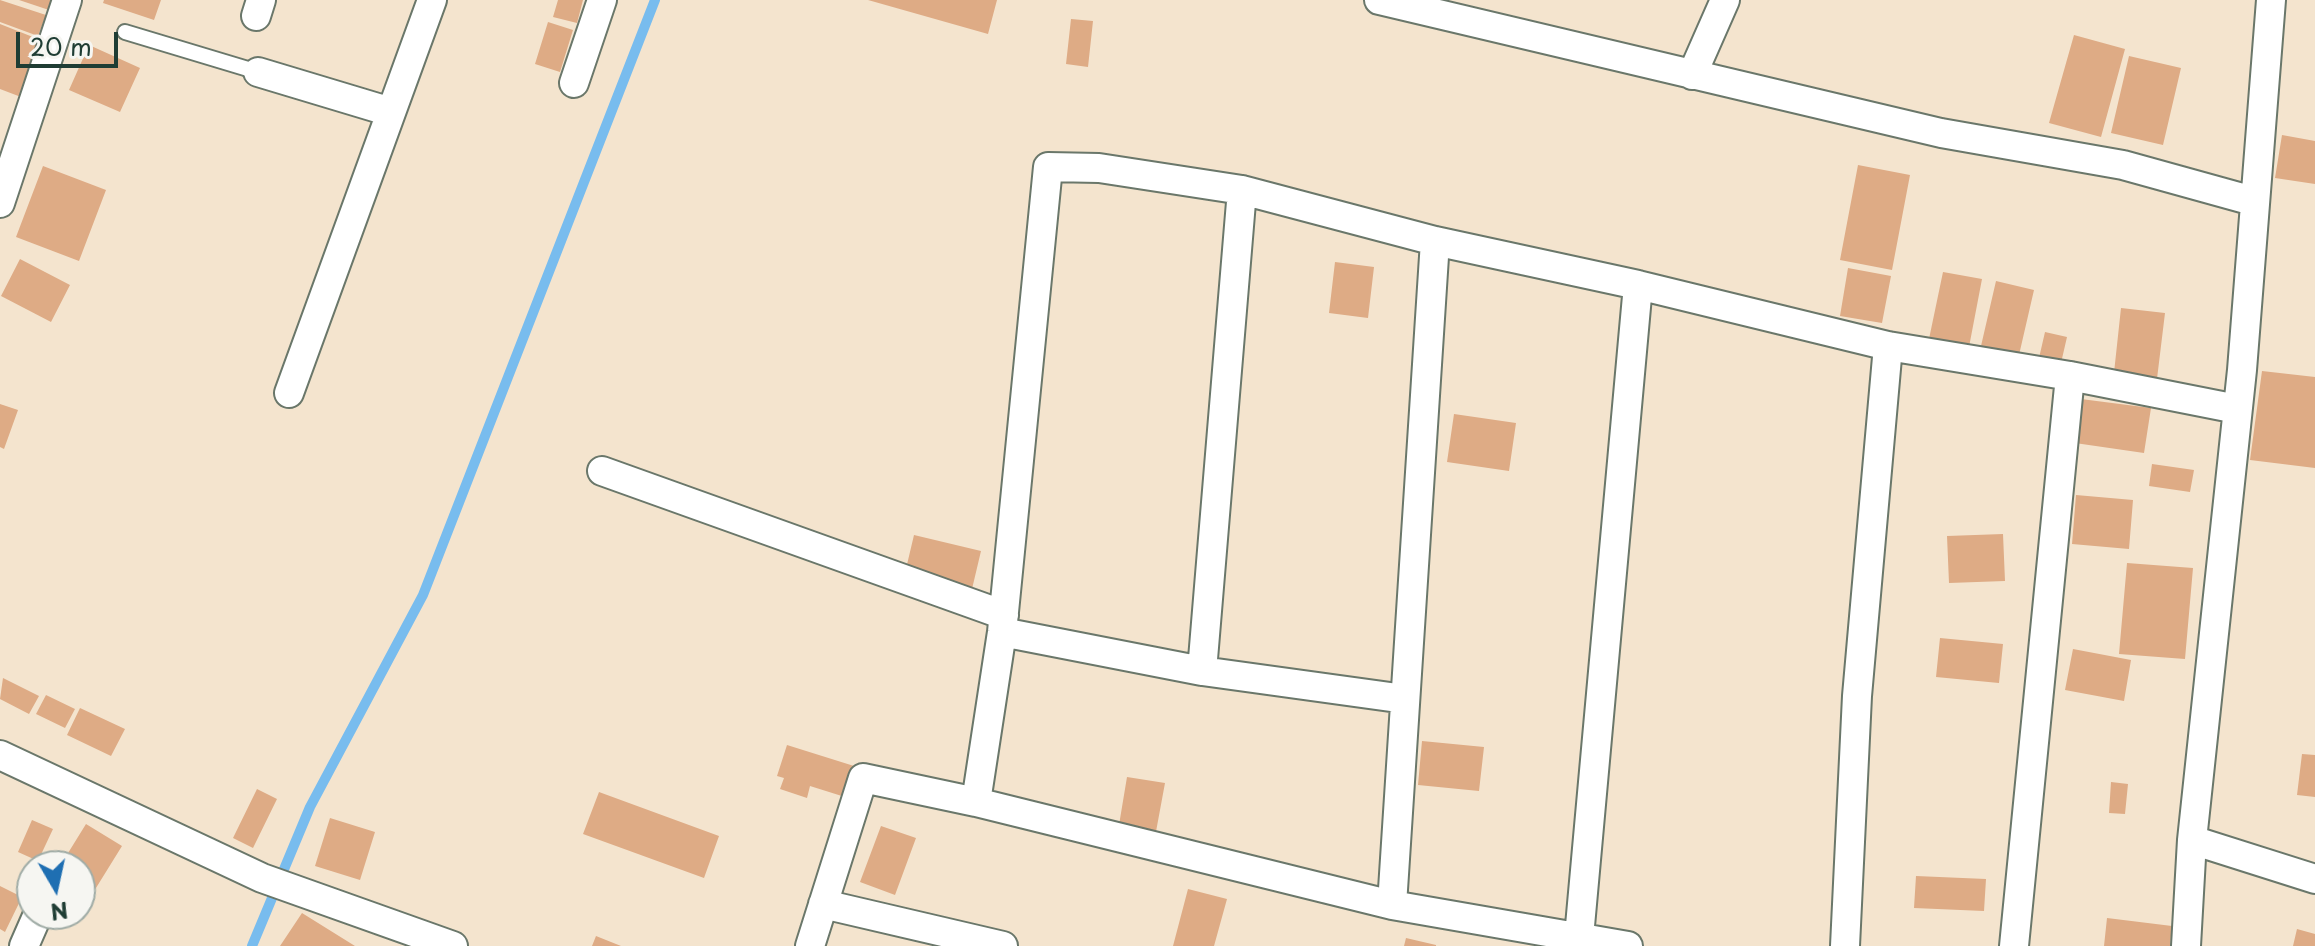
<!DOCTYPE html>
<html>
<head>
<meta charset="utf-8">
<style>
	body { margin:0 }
	#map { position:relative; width:2315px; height:946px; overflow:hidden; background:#f4e4ce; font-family:"Playpen Sans",sans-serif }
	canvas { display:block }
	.north { position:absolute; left:16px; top:850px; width:80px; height:80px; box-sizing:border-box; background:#f6f6f2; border:2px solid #a0aca6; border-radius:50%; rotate:171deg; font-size:22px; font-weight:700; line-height:32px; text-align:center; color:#1f3d34 }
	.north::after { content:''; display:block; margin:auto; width:28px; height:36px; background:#1f6fb2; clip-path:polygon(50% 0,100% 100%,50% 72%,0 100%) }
	.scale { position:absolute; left:16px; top:32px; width:102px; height:36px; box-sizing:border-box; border:4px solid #1f3d34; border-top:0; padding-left:10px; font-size:24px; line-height:28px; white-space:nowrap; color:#1f3d34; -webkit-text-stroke:6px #f6f6f2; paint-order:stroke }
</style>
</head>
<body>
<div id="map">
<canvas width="2315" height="946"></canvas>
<div class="north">N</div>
<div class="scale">20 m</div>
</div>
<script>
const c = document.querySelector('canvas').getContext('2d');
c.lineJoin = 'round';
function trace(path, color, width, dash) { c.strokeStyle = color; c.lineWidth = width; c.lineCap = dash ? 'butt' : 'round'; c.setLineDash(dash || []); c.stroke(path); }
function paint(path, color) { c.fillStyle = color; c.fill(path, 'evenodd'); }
trace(new Path2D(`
	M252,946L310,807L423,595L655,0`), '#78bcee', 10);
paint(new Path2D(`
	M0,0L46,15L38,36L0,22Z
	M19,0H52L49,10Z
	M104,0H161L154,20L103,3Z
	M558,0H583L577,23L553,17Z
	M868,0H997L988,34Z
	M1071,19L1093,21L1088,67L1066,64Z
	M548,22L573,30L560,72L535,64Z
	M0,24L43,41L21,97L0,89Z
	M2074,35L2125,49L2101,137L2049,123Z
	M89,45L140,68L120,112L69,90Z
	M2129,56L2181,68L2163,145L2111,133Z
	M2282,135L2315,141V184L2275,178Z
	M1858,165L1910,175L1892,270L1840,260Z
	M43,166L106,190L79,261L16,237Z
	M20,259L70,285L51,322L1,296Z
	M1335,262L1374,267L1368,318L1329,313Z
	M1848,268L1891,276L1882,323L1840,316Z
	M1943,272L1982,279L1969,347L1929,339Z
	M1996,281L2034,290L2019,355L1981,346Z
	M2121,308L2165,313L2156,387L2113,382Z
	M2045,332L2067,337L2061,363L2039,358Z
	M2262,371L2315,377V468L2250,460Z
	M2081,399L2151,408L2144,453L2075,443Z
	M0,404L18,410L4,449L0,447Z
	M1454,414L1516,423L1509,471L1447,462Z
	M2152,464L2194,470L2190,492L2149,486Z
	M2076,495L2133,500L2129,549L2072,544Z
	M2003,534L2005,581L1949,583L1947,536Z
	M914,535L981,551L972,589L905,573Z
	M2127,563L2193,568L2185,659L2119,654Z
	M1940,638L2003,644L1999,683L1936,677Z
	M2073,649L2131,660L2124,701L2065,690Z
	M3,678L39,696L29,714L0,699Z
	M46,695L75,709L65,728L36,714Z
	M80,708L125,729L111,756L67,735Z
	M1422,741L1484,747L1479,791L1418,785Z
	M787,745L854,766L845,797L810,786L807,798L780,789L784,778L777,776Z
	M2302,754L2315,755V797L2297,795Z
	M1127,777L1165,783L1155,837L1118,831Z
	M2111,782L2128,784L2125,814L2109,813Z
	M257,789L277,799L253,848L233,838Z
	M599,792L719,836L704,878L583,834Z
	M330,818L375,832L360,880L315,866Z
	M32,820L53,829L38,861L18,852Z
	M86,824L122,846L91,896L80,890V866H60Z
	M881,826L916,838L895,895L860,882Z
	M1916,876L1986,879L1984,911L1914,908Z
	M0,886L22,897L5,932L0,929Z
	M1188,889L1227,899L1214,946H1173Z
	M302,913L355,946H280Z
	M2107,918L2172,926L2170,946H2104Z
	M2297,929L2315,934V946H2293Z
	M596,936L621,946H592Z
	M1406,938L1436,945V946H1404Z`), '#deab85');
const service = new Path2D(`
	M125,32L258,72`);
const minor = new Path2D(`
	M1379,0L1941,133L2123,165L2253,201
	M256,16L261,0
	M258,72L391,112
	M1692,75L1725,0
	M574,83L602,0
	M0,203L67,0
	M289,393L432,0
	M602,471L1004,615
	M1002,632L1202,671L1405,699
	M1202,671L1242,190
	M0,755L262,878L453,946
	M976,802L1002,632L1048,167L1099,168L1242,190L1435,241L1638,285L1888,346L2070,376L2237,409
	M2192,840L2315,879
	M823,904L1003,946
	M1392,905L1435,241
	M1579,937L1638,285
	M24,946L38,914
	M810,946L863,778L976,802L1392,905L1628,946
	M1845,946L1857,696L1888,346
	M2014,946L2070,376
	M2186,946L2192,840L2242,370L2271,0`);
trace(service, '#6a776a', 18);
trace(minor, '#6a776a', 32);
trace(service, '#fff', 14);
trace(minor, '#fff', 28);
</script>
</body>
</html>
